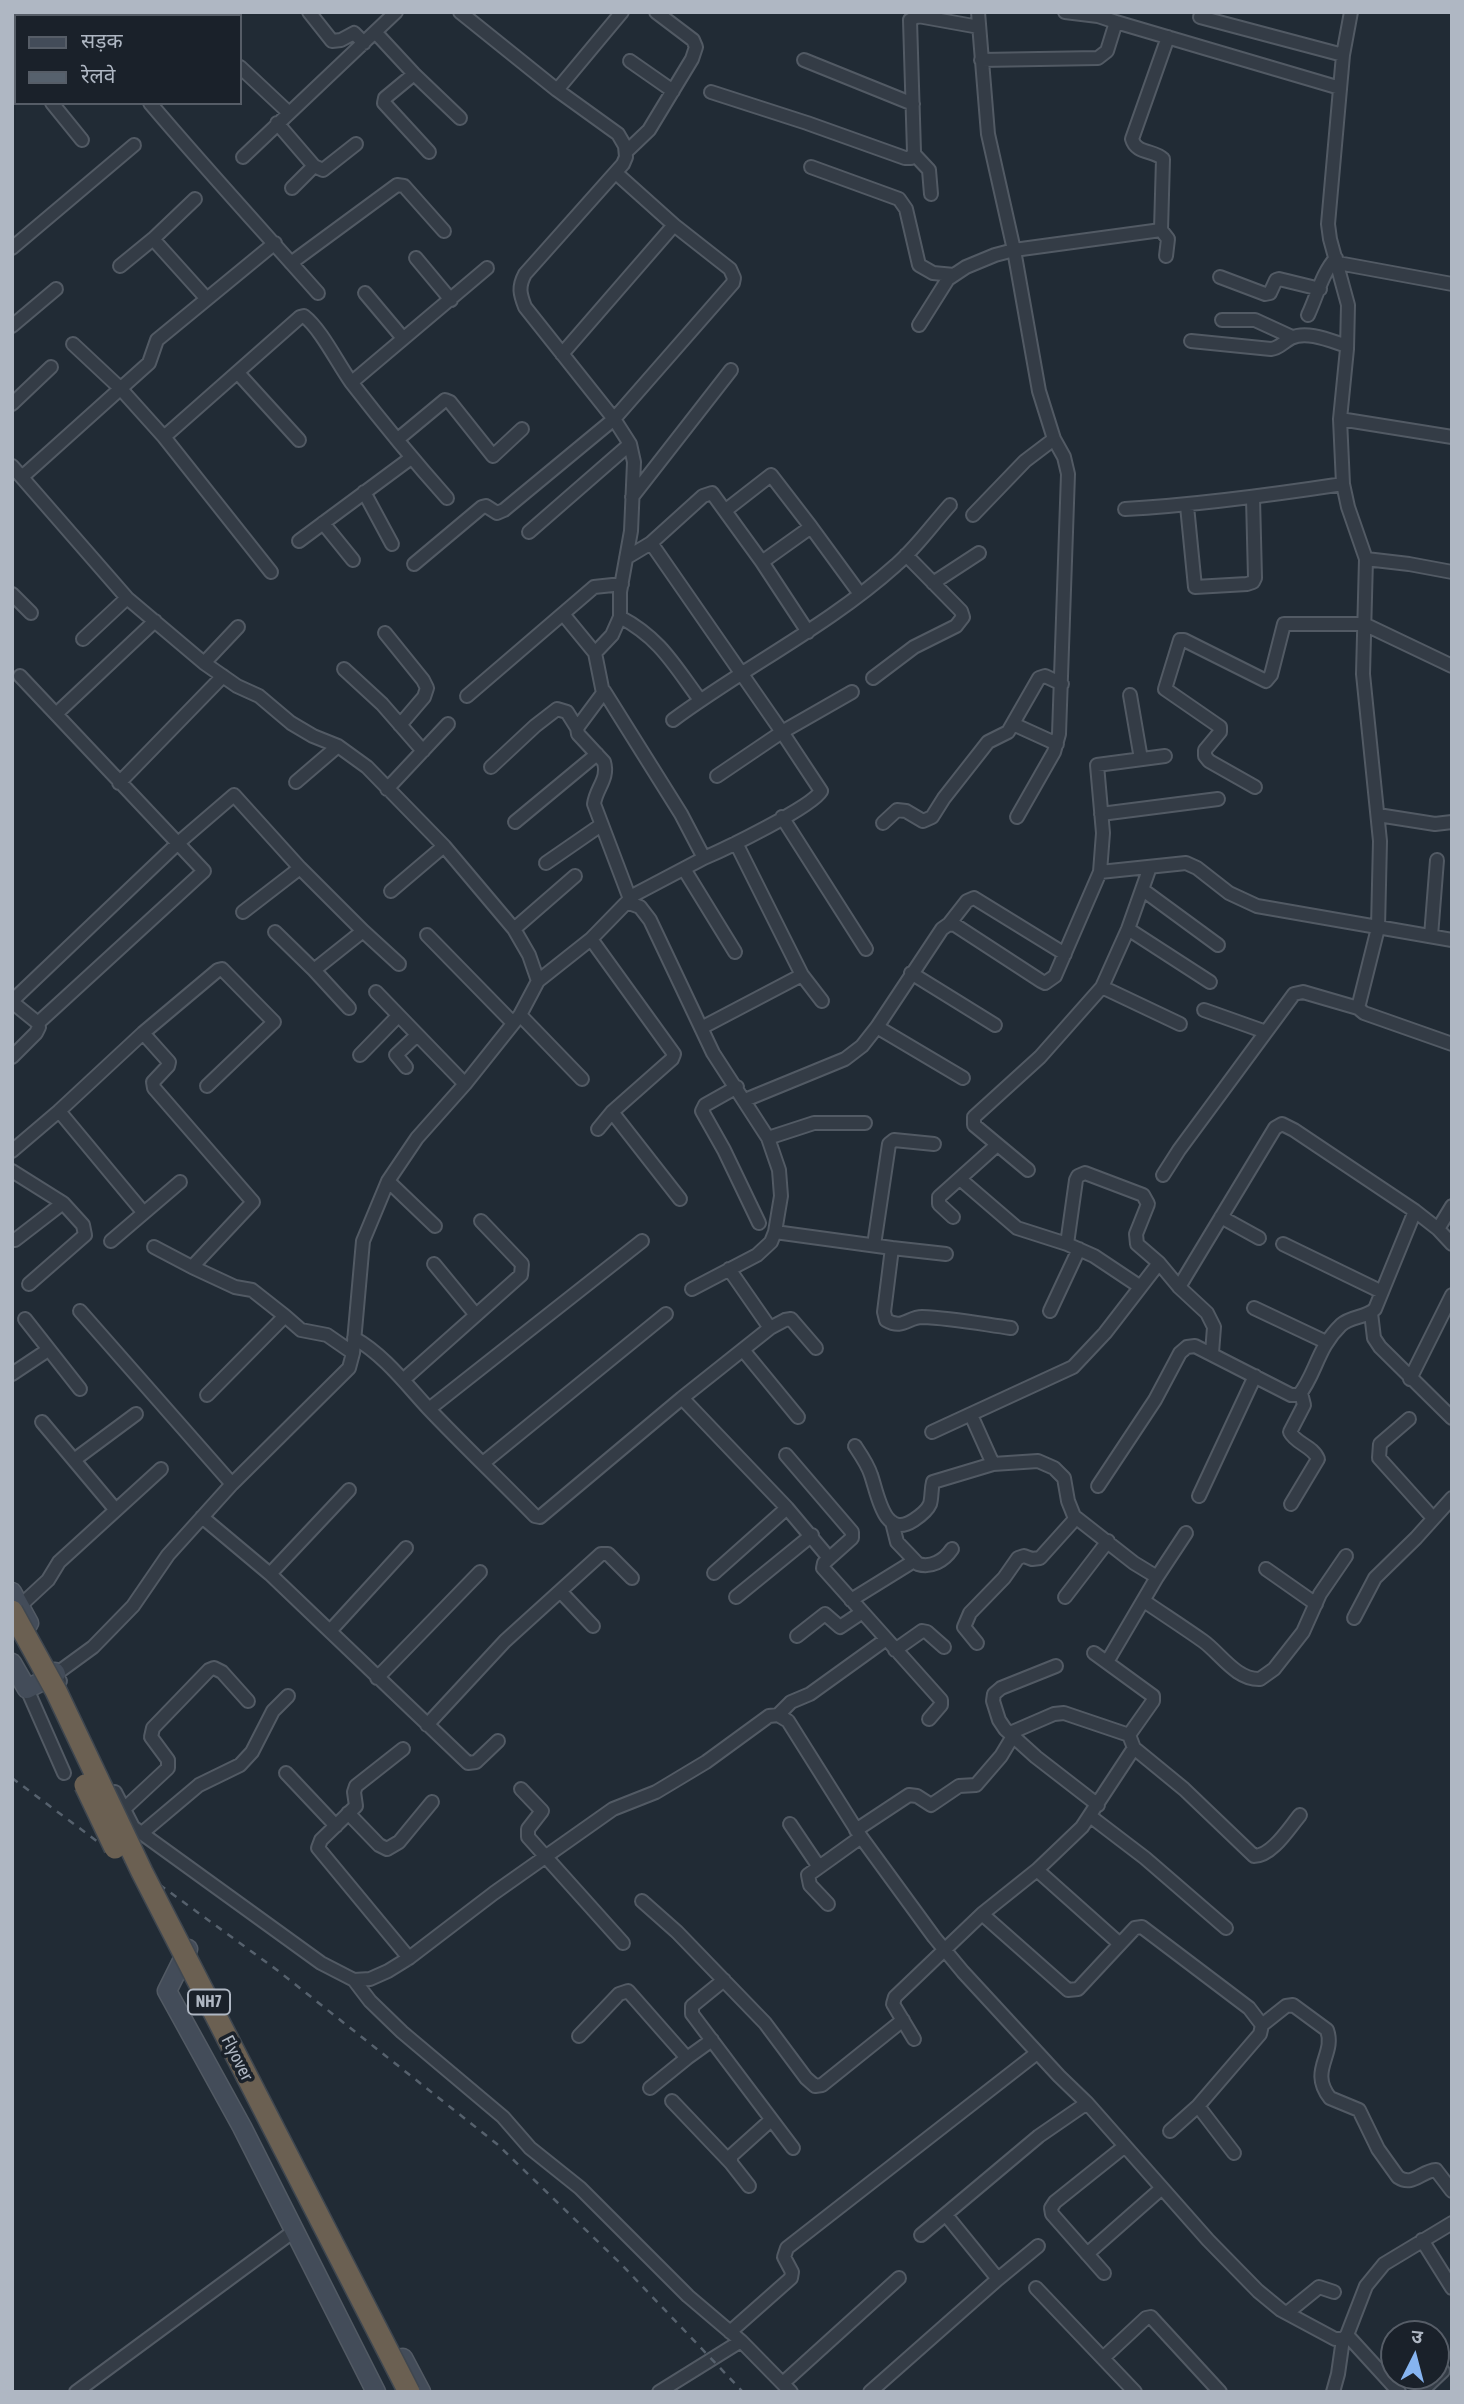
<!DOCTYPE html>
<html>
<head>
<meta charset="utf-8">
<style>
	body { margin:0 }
	#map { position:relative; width:1464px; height:2404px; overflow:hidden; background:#212b35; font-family:"Asap Condensed","Noto Sans Devanagari",sans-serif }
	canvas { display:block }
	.frame { position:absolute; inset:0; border:14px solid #afb7c3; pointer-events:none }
	.legend { position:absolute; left:14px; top:14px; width:228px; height:91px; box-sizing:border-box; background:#1a212a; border:2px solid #565d67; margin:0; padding:9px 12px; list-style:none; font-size:21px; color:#afb7c3 }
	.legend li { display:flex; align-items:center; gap:14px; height:35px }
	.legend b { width:35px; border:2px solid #565d67 }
	.north { position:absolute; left:1380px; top:2320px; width:70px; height:70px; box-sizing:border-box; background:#1a212a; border:2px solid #565d67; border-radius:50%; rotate:6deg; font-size:19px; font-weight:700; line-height:28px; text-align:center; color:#afb7c3 }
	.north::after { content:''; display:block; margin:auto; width:24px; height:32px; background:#86b4f0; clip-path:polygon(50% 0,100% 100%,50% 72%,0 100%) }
</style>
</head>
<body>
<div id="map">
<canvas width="1464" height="2404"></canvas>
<div class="frame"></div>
<ul class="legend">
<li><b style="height:9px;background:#434c59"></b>सड़क</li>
<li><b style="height:9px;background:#56616d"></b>रेलवे</li>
</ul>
<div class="north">उ</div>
</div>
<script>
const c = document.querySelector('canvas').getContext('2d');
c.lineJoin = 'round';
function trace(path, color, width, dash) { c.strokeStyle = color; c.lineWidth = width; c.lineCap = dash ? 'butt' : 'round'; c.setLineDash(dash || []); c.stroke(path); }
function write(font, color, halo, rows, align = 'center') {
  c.font = font + ' "Asap Condensed",sans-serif'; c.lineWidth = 7; c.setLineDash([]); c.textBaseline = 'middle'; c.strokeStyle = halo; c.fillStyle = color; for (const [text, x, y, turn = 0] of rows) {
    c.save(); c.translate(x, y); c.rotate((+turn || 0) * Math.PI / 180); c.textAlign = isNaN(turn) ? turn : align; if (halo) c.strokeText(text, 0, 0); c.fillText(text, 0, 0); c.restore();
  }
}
const street = new Path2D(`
	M69,12L72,16
	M118,12L121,16
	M309,12L332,41L341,40L354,33L364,43
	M978,12L988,134L1014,250L1039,391L1054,439L1064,457L1068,474L1059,734L1054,752L1017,817
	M1065,12L1098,16L1116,22
	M1351,12L1343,55L1328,224L1330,239L1348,305L1347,349L1340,419L1343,484L1348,507L1366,559L1363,674L1380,841L1378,928L1358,1008L1364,1013L1452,1044
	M47,16L51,12
	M141,16L144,12
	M204,16L208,12
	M1200,17L1343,55
	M376,33L414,74L460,118
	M16,47L14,52L16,60
	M804,60L913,104
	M981,60L1098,58L1107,51L1116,22L1340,88
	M630,61L673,91
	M240,67L288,112
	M414,74L385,98L384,103L429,152
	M557,90L622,12
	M711,92L807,123L905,158H911L914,152L910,20L918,16L979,27
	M52,103L82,140
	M150,103C205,168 262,230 318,293
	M277,123L314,166L292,188
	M626,152L649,130L692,59L696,47L693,40L656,12
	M914,154L929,170L931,194
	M243,157L396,12
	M314,166L323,170L356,144
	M811,167L899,199L906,209L919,265L933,273L954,275
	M1161,230L1163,159C1154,150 1136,154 1132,139L1168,37
	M153,239L207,299
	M12,248L134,145
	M416,258L451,300
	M291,263L397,185L404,186L444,231
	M1338,263L1452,284
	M120,266L153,239L195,199
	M1220,277L1265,294L1270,293L1276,280L1279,279L1320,289
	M365,293L402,337
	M1308,315C1317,296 1322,273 1336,258
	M1222,320H1255L1292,337
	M919,325L948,279L966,267L995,255L1014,250L1161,230L1168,239L1166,256
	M12,326L56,289
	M1191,341L1271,349C1280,348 1283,342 1291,338C1307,330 1331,341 1347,346
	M73,344L120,388L164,437L271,572
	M562,354L674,225
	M238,373L299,440
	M352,382L487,268
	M12,404L51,367
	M1340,419L1452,437
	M164,437L300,317L304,316C321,329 338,364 351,382C382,422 414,461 447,498
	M398,439L445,400L450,402L493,456L522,429
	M12,466L127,598L204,663L237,686L259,696L291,723L313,736L338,746L367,767L444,846L514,929L529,955L538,981
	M22,477L149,363L157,340L275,243
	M364,492L392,544
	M632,497L731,370
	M1187,506L1195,587L1247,584L1253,582L1255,578L1253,498
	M1125,509C1199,505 1271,495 1343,484
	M726,510L771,475L811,527
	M973,515L1025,461L1054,439
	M323,523L353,560
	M529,532L630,444
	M299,541L411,458
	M651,543L782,732L821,791C812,807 725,849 704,858
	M626,558L651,543L703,496L712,493L762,562L808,632
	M1366,559L1409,564L1452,572
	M762,562L811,527L860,594
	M414,564L482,507L486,506L497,513L504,510L614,419L733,283L734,278L730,269L674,225L616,173
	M933,583L979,553
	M12,594L31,613
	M563,614L595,653
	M620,617C660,638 674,665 700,700
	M385,633L423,680L427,688L424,697L400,725
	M83,639L127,598
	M204,663L238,627
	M344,669L382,704L423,751
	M20,676L204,871L38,1023
	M873,678L914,647L956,626L963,617L961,611L906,555
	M604,691L681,814L704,858L630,897
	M1130,695L1141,759
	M467,696L594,587L622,584
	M56,714L155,621
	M673,720C746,666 828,626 896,565C916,548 932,525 950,505
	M1013,724L1057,744
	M491,767L535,726L557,709L567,712L577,728
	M717,776L782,732L852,692
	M296,782L338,746
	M119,783L223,676
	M1255,787L1209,761L1205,756V750L1220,732V727L1165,689L1180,640H1184L1266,681L1271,675L1284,624H1364L1452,666
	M387,789L448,724
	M1101,814L1218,799
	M1378,815L1435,824L1452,822
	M782,817L866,949
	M515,822L597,754
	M883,823L897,810L906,811L923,821L932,817L944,798L988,742L1008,732L1039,678L1045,676L1062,684
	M736,843L802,975L822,1001
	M546,863L601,825
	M684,869L735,952
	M1100,872L1186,863L1197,868L1229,893L1257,906L1452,940
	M1143,890L1218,945
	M391,891L444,846
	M629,903L640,907L650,920L713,1053L768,1138L779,1170L781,1196L775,1232L771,1242L757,1255L692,1289
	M243,912L300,868
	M949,924L967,901L974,898L1065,954
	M514,929L575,876
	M1128,929L1210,982
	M363,931L399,964
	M275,932L314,970
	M427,935L513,1023
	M1431,936L1437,860
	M591,939L674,1054L672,1059L612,1112L598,1129
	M911,973L995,1025
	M1102,987L1180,1024
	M376,992L465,1084
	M12,1001L177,844L234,795L300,868L363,931L314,970L349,1008
	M12,1002L38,1023L39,1027L36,1033L12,1057
	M1204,1010L1266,1032
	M520,1015L582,1079
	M703,1027L802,975
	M877,1027L963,1078
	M143,1033L169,1062L168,1066L153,1082L154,1088L253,1202L192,1267L154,1247
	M360,1055L398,1016
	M406,1067L396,1055L417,1035
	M737,1087L705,1105L702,1111L724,1150L759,1223
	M745,1100L845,1059L862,1046L877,1027L942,929L949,924L955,925L1041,981L1045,983L1055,976L1100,872L1103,833L1097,765L1165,756
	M59,1111L143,1212
	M612,1112L680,1199
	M768,1138L814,1123H865
	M12,1151L59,1111L143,1033L218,970L222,969L274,1022L207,1086
	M1028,1170L974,1125V1117L1040,1057L1102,987L1128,929L1150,867
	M12,1171L63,1203L15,1240
	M1163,1175L1179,1150L1294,994L1303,992L1358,1008
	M960,1179L1017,1228L1067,1244L1094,1256L1139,1286
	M388,1181L435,1226
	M953,1217L939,1204V1197L997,1145
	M1221,1217L1259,1238
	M1438,1229L1452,1206
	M775,1232L892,1248L884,1312L886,1320C903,1330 908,1317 922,1317C952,1318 982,1324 1011,1328
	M111,1241L180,1182
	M1067,1244L1076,1180L1078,1176L1085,1173L1143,1195L1148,1204L1136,1234L1137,1244L1159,1263L1179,1287L1207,1313L1214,1327L1212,1353
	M1283,1244L1382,1292
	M874,1245L889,1144L894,1140L934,1144
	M892,1248L946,1254
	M434,1264L476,1315
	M192,1267L235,1287L252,1290L285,1316L207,1395
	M729,1269L770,1328L785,1320L791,1319L816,1348
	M29,1284L85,1235L83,1225L63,1203
	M1179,1287L1275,1128L1282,1124L1294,1130L1415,1211L1438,1229L1452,1244
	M1254,1308L1326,1342
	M80,1311L232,1484
	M1050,1311L1079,1249
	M1371,1313L1374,1338L1380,1347L1452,1418
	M285,1316L301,1330L327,1335L353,1353
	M25,1319L80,1389
	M354,1338C383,1354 406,1384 428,1408C463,1445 500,1480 535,1516L540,1517L682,1398L770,1328
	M743,1350L798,1417
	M12,1374L48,1350
	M1410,1379L1452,1295
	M403,1380L521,1275L522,1264L481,1221
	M682,1398L787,1508L829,1558
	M429,1409L642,1241
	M971,1415L993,1464L1038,1461L1054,1468L1064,1478L1068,1501L1074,1516L1134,1563L1157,1577L1186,1533
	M1409,1419L1380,1444L1379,1458L1433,1518
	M42,1422L115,1509
	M932,1432L1073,1367L1105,1333L1159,1263
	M855,1446C861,1455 868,1465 871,1475C878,1495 884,1540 914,1520C920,1516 927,1511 930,1504C932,1497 931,1490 933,1482L993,1464
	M786,1455L852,1532V1538L824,1563L823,1568L941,1700V1705L929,1719
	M74,1460L136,1414
	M483,1463L666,1314
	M1098,1486L1155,1400L1180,1353L1187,1347L1195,1346L1291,1395H1299C1316,1374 1317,1348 1341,1325C1351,1316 1366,1318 1375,1309L1415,1211
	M1199,1496L1255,1376
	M1291,1504L1318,1459C1313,1446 1296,1444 1290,1432L1304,1405L1301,1393
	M202,1517L270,1574L468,1763L476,1762L498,1741
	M892,1522L897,1542L918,1564C931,1568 944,1561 952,1549
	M1266,1569L1316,1604
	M714,1573L787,1508
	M270,1574L349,1490
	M560,1591L593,1626
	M736,1597L812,1535
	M1065,1597L1108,1541
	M851,1600L914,1561
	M1144,1601C1163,1614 1183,1627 1203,1641C1220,1653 1236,1680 1260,1679L1274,1669L1303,1632L1320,1594L1346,1556
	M20,1606L48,1580L59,1562L161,1469
	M1354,1618L1375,1578L1416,1538L1452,1498
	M330,1631L406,1548
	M797,1636L825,1614L840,1627L861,1613
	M977,1643L964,1627L970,1613L1004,1578L1018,1558L1024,1556L1032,1559L1040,1558L1076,1518
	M895,1650L922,1631L927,1632L944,1647
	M1107,1662L1157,1577
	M1056,1666L1001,1688L994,1694L993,1701L999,1720L1005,1729L1036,1757L1098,1805
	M377,1678L480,1572
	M60,1681L56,1674L93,1647L133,1606L168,1555L232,1484L349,1368L353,1353L363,1241L388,1181L417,1138L465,1084L520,1015L538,981L591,939L630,899L594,804C596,788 609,779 604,762L578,734L577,728L603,693L595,653L612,635L620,617V592L631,531L634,462L630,444L614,419L525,307C520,294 518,287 525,274L623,164L626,157L625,146L618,134L557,90L460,12
	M27,1689L64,1773
	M778,1715L791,1702L810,1694L885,1640
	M427,1725L505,1641L601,1554H608L632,1578
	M1010,1733L1054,1714L1064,1713L1129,1735
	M1134,1748L1184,1789L1254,1856C1272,1856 1289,1828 1300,1815
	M403,1749L356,1786L354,1792L356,1806L321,1840L318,1848L409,1958
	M286,1773L336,1826
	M521,1789L542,1811L528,1829V1837L623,1943
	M115,1792L133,1827L321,1963L354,1980L370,1979L388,1971L409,1958L494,1893L613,1809L656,1792L706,1762L769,1716L778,1715L788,1721L861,1837L934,1937L963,1972L1059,2076L1087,2103L1208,2240L1258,2291L1281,2310L1335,2339H1343L1347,2335L1366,2286L1384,2264L1452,2223
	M124,1809L168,1768V1760L151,1737L153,1728L209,1670L214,1668L222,1672L248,1701
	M348,1813L379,1845L387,1849L399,1842L432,1802
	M1090,1816L1145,1858L1226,1928
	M790,1824L819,1867
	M856,1830L909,1795L917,1796L931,1805L959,1786L976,1785L1001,1756L1013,1736
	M142,1833L199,1785L240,1765L252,1752L273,1711L288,1696
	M642,1901L677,1932L765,2023L806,2078L815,2086L822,2085L903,2020
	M828,1904L810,1885L808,1875L861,1837
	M982,1914L1068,1990L1078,1989L1120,1944L1037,1870
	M1120,1944L1135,1928L1142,1927L1249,2008L1262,2025L1260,2034L1198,2106L1170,2131
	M354,1980L370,2001L402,2032L503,2117L530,2148L580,2188L688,2296L741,2341L791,2392
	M724,1980L692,2006V2014L793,2148
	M1262,2025L1286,2006L1293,2005L1327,2030C1336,2055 1308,2070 1330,2098L1359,2110L1378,2149L1398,2177C1413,2187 1421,2171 1436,2170L1452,2191
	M579,2036L619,1994L628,1991L687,2058L712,2040
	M914,2039L893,2004L895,1997L982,1914L1037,1870L1082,1827L1134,1748L1129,1735L1153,1701V1696L1094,1653
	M650,2088L687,2058
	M672,2101L731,2163
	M1198,2106L1234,2153
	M749,2186L731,2163V2156L771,2120
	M946,2215L998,2279L1038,2246
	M921,2235L1039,2136L1087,2103
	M1422,2240L1452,2288
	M1087,2254L1162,2188
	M1104,2273L1052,2214L1051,2208L1055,2202L1125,2146
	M1036,2288L1135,2392
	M1287,2313L1319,2287L1334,2292
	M730,2332L791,2278L792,2272L784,2257L787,2248L1037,2053
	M1347,2335L1399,2392
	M1103,2358L1146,2318L1151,2317L1220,2392
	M783,2383L899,2278
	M76,2392L294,2231
	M659,2392L741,2341
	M870,2392L998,2279
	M1333,2392L1338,2374L1343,2339
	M1421,2392L1443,2371`);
const secondary = new Path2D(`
	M12,1592L29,1623
	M12,1663L27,1689L56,1674L55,1672
	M188,1949L167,1991L242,2127L376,2392
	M403,2358L421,2392`);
trace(street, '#525a64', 16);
trace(secondary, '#525a64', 21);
trace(street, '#343c46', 12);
trace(secondary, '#434c59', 18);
trace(new Path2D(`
	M12,1778L121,1859L142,1872L277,1970L497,2144L621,2264L743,2392`), '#56616d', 2.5, [7, 7]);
const highwayBridge = new Path2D(`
	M12,1611L56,1691L142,1872L409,2392
	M85,1785L115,1848`);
trace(highwayBridge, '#3f4750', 24, []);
trace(highwayBridge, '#6b6052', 21);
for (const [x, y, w] of [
	[209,2002,42]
]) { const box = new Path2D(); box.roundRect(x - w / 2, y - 12.5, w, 25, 5); c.fillStyle = '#1a212a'; c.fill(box); trace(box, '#afb7c3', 2); }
write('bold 16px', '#afb7c3', null, [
	["NH7",209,2002]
]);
write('18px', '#afb7c3', '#1a212a', [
	["Flyover",237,2058,63]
]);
</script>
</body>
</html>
